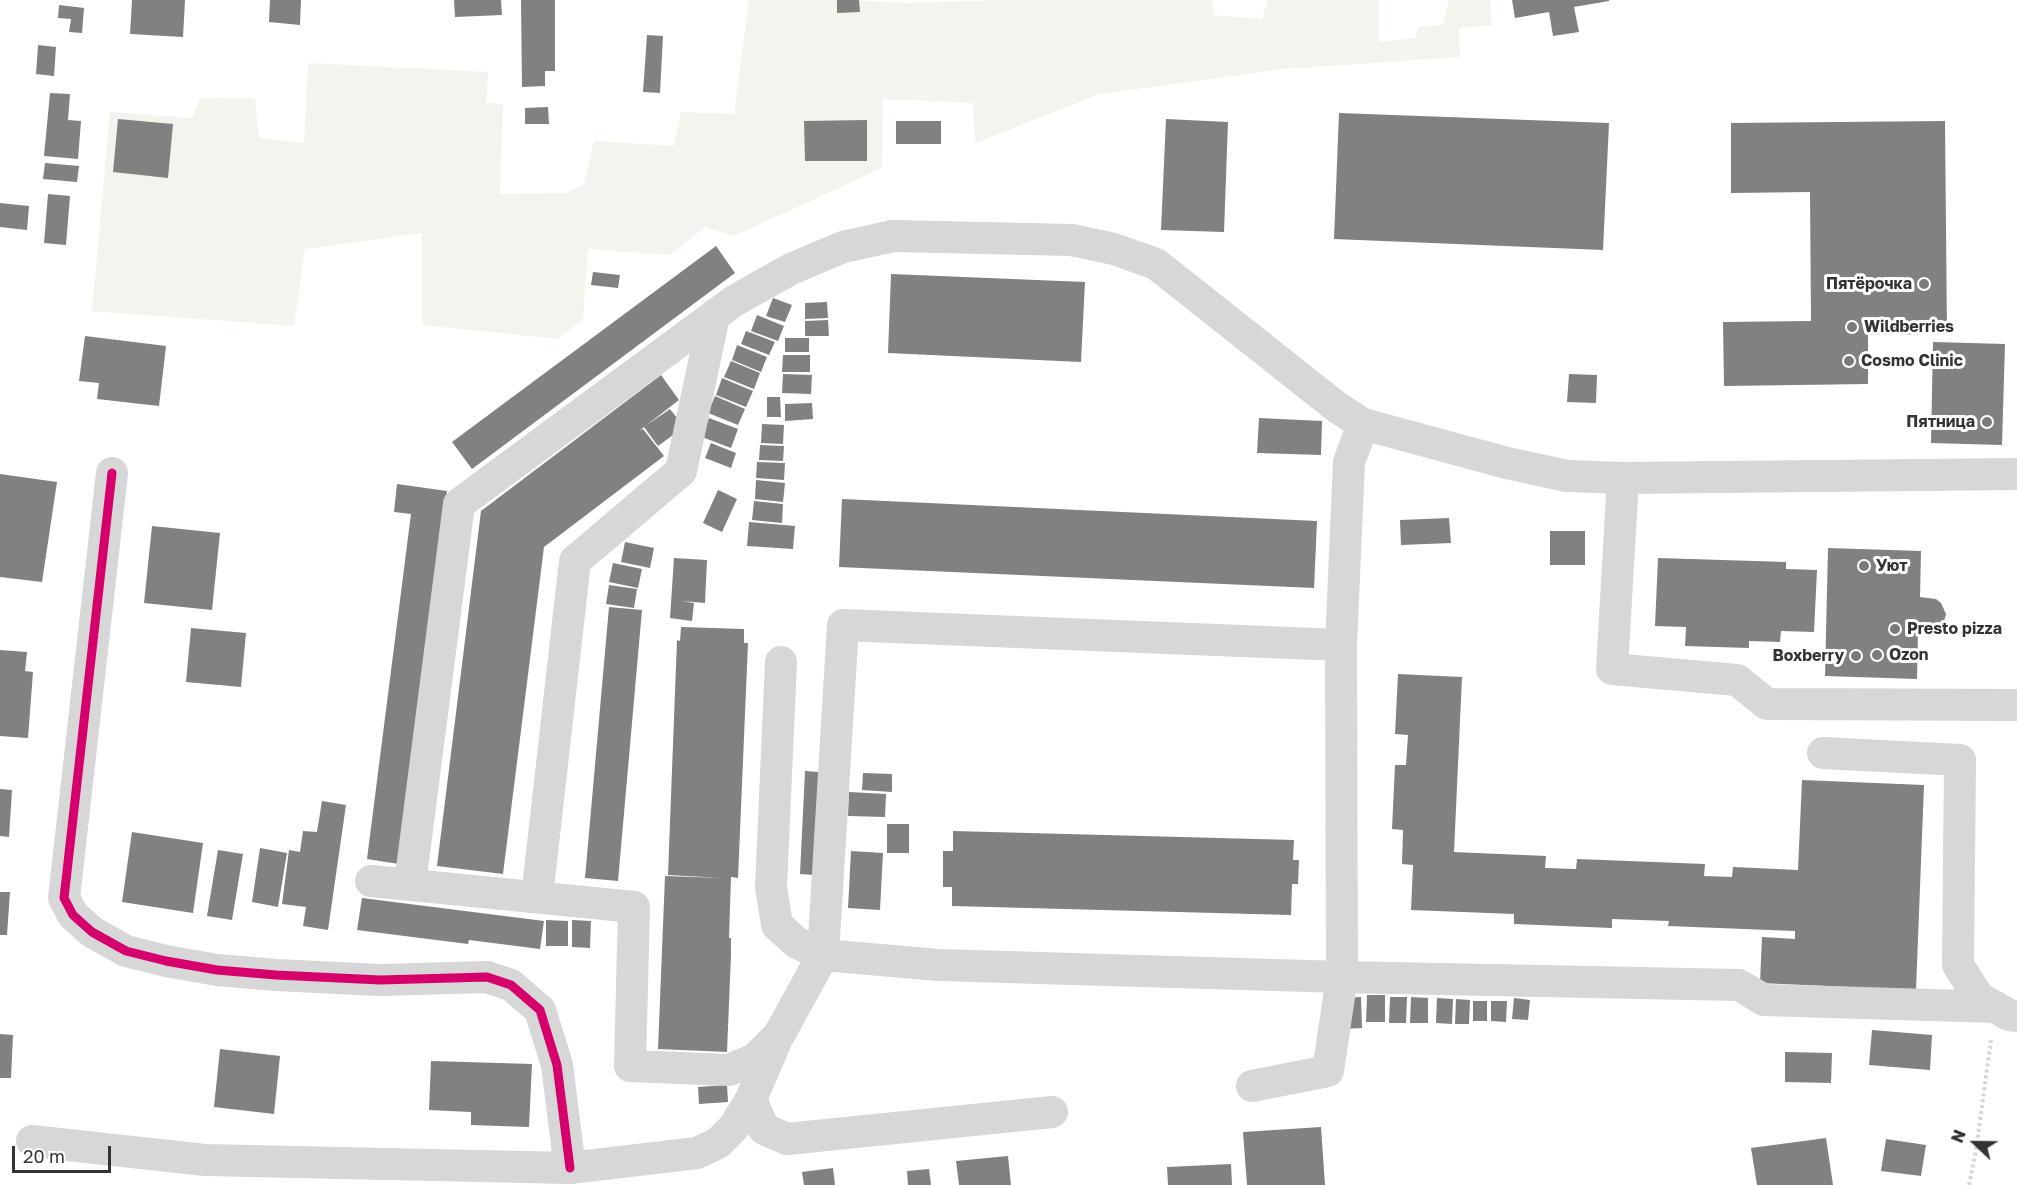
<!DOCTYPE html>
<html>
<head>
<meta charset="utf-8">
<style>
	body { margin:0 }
	#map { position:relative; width:2017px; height:1185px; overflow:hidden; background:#fff; font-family:"Golos Text",sans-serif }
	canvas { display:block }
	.north { position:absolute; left:1945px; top:1113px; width:60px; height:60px; -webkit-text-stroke:4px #fff; paint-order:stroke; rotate:292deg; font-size:16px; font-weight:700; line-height:24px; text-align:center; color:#333 }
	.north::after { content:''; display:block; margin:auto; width:21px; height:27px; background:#333; clip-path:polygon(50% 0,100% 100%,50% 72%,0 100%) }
	.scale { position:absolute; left:12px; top:1146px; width:99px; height:27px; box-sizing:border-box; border:3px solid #333; border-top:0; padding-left:8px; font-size:18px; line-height:21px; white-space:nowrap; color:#333; -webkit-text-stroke:4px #fff; paint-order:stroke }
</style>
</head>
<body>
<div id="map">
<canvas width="2017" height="1185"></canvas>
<div class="north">N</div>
<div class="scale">20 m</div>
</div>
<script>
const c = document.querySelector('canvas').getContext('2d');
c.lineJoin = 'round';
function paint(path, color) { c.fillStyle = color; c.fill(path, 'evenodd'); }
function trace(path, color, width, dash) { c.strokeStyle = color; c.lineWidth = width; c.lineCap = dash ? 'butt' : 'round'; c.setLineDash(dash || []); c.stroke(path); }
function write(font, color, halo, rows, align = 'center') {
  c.font = font + ' "Golos Text",sans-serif'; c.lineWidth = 6; c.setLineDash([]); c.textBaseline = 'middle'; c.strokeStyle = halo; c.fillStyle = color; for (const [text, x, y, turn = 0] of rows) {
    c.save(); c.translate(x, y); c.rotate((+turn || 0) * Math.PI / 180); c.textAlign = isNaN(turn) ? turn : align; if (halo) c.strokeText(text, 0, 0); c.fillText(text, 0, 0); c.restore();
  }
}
paint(new Path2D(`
	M749,0H844L904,3L1004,0H1213V15L1262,19L1268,0H1379V42L1416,38L1417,27L1443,25L1449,0H1490L1492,25L1459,28L1460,57L1284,69L1100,94L975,143L973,103L883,99L882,168L734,236L705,227L669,255L588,249L583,319L558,339L422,325V233L305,249L294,326L92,311L110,112L192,118L200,98L255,99L259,138L304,143L308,63L488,72L486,103L503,104L500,194L567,193L584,184L594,141L674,146L681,112L734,114Z`), '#f1f5ed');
paint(new Path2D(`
	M132,0H185L183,37L130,34Z
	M270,0H301L300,25L269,22Z
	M454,0H501L502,15L455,17Z
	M521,0H555V71H545V86L522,87Z
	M837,0H859L860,12L837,13Z
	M1512,0H1609V1L1574,7L1579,32L1553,36L1549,12L1515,18Z
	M59,5L84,8L82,33L69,32L71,19L58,18Z
	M647,35L663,36L660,93L643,92Z
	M38,45L56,47L54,76L36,74Z
	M50,93L70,94L68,120L81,121L78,159L44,156Z
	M548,107L549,124H525V108Z
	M1339,113L1609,123L1603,250L1334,239Z
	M118,119L173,124L168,178L113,172Z
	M1166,119L1228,122L1224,232L1161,230Z
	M867,120V161H805L804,121Z
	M896,121H941V144H896Z
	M1945,121L1947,334L1868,335V384L1724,386L1723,322L1811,321L1810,192L1731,193V123Z
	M45,163L79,166L77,182L43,179Z
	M48,194L70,196L66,245L44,243Z
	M0,203L29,206L27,230L0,227Z
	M716,246L735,273L472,469L452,442Z
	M593,272L620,275L618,288L591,285Z
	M891,274L1085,282L1081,362L888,353Z
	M773,298L792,305L785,322L766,316Z
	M827,302L828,318L805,319V303Z
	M757,315L784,326L778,341L751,331Z
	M828,320L829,336H805V321Z
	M746,331L775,342L769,355L741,344Z
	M85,336L166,346L159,406L97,399L99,383L79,381Z
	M785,338H809V352H785Z
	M1933,342L2005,344L2002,445L1931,443Z
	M737,345L767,357L761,372L732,360Z
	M783,355H810V372H782Z
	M731,361L760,373L754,389L724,377Z
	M783,374L812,375L811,394L782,393Z
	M1569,374L1597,375L1596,403L1567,402Z
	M661,375L679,400L639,431L643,429L664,456L544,547L503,874L437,866L481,511Z
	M722,378L753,391L746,407L716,395Z
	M715,396L745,409L738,425L708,413Z
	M767,397H780L781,417H767Z
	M812,403L813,419L785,421V404Z
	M670,409L684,427L658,446L644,427Z
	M709,418L738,429L731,448L702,437Z
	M1259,418L1322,421L1321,455L1257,453Z
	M762,424L784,425L783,444L761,443Z
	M711,443L736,453L731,468L705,458Z
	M760,445L784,446L783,461L759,460Z
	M757,462L785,463L784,480L756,478Z
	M0,474L57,482L42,582L0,577Z
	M756,480L785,483L783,502L755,499Z
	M397,484L447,491L399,864L367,859L411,514L394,512Z
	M718,490L737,499L722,532L703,523Z
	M842,499L1317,521L1314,588L839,567Z
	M754,501L783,504L782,523L752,520Z
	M1449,518L1451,543L1401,545L1400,520Z
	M749,522L795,526L793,549L747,546Z
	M152,526L220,533L212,610L144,603Z
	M1550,531H1585V565H1550Z
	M625,542L654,548L650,568L621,562Z
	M1828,548L1921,551L1920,597L1936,599L1941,603L1946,614L1943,625L1939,629L1929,633H1918L1917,679L1825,676Z
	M674,558L707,560L705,603L681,601L694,603L692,621L670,618Z
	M1658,558L1786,562V569L1817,570L1814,632L1781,631L1780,642L1749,641V648L1685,646L1686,627L1655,626Z
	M613,563L642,569L638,588L609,582Z
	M609,585L637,589L634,608L606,604Z
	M609,607L642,610L618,881L585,878Z
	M681,627L744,629V643H748L738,878L731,877L729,938H731V955L727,1052L658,1049L665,876L723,878L668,875L677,640L680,641Z
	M191,628L246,633L241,687L186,682Z
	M0,650L27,652L25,671L33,672L28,738L0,736Z
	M1398,674L1462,677L1454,852L1546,856L1545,868L1576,869L1577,859L1705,864L1704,876L1732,877L1733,867L1798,870L1802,780L1924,785L1916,990L1760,983L1762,937L1795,939V931L1668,926L1669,921L1612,919V928L1514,924V914L1411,910L1413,865L1402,864L1403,830L1392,829L1395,765H1406L1408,735L1395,734Z
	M805,771L819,772L813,875L800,874Z
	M863,773L892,774V792L862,790Z
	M0,789L12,790L9,837L0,836Z
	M849,792L886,794L885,817L848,816Z
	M322,801L346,805L328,930L303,926L306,907L282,904L289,850L300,852L303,831L317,832Z
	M887,824H909V853H887Z
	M953,831L1294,840L1293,860H1299L1298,884H1292L1291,915L952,906V887H943V851H953Z
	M132,832L203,843L193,913L122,902Z
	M260,848L287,853L278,907L252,902Z
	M218,850L243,854L232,920L207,916Z
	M851,851L883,853L880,910L848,908Z
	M0,892H10L7,935H0Z
	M362,898L544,921L540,949L469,940L468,944L357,930Z
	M546,920L568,921V946H546Z
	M572,920L591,921L590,948L572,947Z
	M1367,995H1385V1022H1366Z
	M1361,997L1362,1028L1343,1029L1342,998Z
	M1390,997H1407L1406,1023H1389Z
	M1411,997L1428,998V1023H1410Z
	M1437,998L1453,999L1452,1024L1436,1023Z
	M1514,998L1530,1000L1528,1020L1512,1019Z
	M1456,999L1470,1000L1469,1024H1455Z
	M1473,1001H1487V1021H1473Z
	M1491,1001H1507L1506,1022L1491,1021Z
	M1872,1030L1932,1035L1930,1070L1869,1065Z
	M0,1034L13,1035L11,1078H0Z
	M220,1049L280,1056L274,1114L214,1107Z
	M1785,1052L1832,1053L1831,1083L1785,1082Z
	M431,1061L532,1064L529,1127L471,1125V1112L429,1110Z
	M727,1085L728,1102L699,1104L698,1087Z
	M1321,1127L1325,1185H1247L1243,1132Z
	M1826,1138L1833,1185H1757L1751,1148Z
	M1886,1139L1926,1145L1921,1176L1881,1171Z
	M1008,1156L1011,1185H959L956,1161Z
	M1231,1164L1232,1185H1168L1167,1167Z
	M833,1168L835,1185H804L802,1172Z
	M929,1169L931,1185H908L907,1171Z`), '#818181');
trace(new Path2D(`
	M1969,1185L1976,1150L1991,1040`), '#d6d6d6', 4, [3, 3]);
trace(new Path2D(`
	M1363,424L1349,462L1341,645L843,625L823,955L939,965L1342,977L1739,985L1764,1000L1996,1007
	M112,473L64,898L73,915L92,932L126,951L166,961L217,970L276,975L380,980L487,977L511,985L540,1010L557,1065L570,1168
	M1623,478L1612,669L1737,680L1767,704L2017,705
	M1823,753L1960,760L1958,965L1979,998L2009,1015L2017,1016
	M371,881L634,907L630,1066L729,1070L755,1059L779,1035L823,955L797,943L777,925L771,887L781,662
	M410,884L459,504L734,301L791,269L843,247L893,236L1072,240L1114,249L1156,264L1338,408L1363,424L1507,463L1567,476L1623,478L2017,474
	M537,897L575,561L681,471L714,316
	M1252,1086L1328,1071L1342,977L1341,645
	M751,1099L764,1129L787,1139L1052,1112
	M32,1141L205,1160L570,1168L697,1153L718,1143L734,1127L751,1099L776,1041`), '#d7d7d7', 32);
trace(new Path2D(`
	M112,473L64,898L73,915L92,932L126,951L166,961L217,970L276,975L380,980L487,977L511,985L540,1010L557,1065L570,1168`), '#d6006c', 9);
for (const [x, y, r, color] of [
	[1924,284,6,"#7a7a7a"],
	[1852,327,6,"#7a7a7a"],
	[1849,361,6,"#7a7a7a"],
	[1987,422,6,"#7a7a7a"],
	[1864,566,6,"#7a7a7a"],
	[1895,629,6,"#7a7a7a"],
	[1877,655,6,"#7a7a7a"],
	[1856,656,6,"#7a7a7a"]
]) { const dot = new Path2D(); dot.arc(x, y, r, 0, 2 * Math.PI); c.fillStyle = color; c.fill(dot); trace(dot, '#fff', 2); }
write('bold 16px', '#333', '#fff', [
	["Пятёрочка",1912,284,"right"],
	["Wildberries",1864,327],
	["Cosmo Clinic",1861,361],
	["Пятница",1975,422,"right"],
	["Уют",1876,566],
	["Presto pizza",1907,629],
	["Ozon",1889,655],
	["Boxberry",1844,656,"right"]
], 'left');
</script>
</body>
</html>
